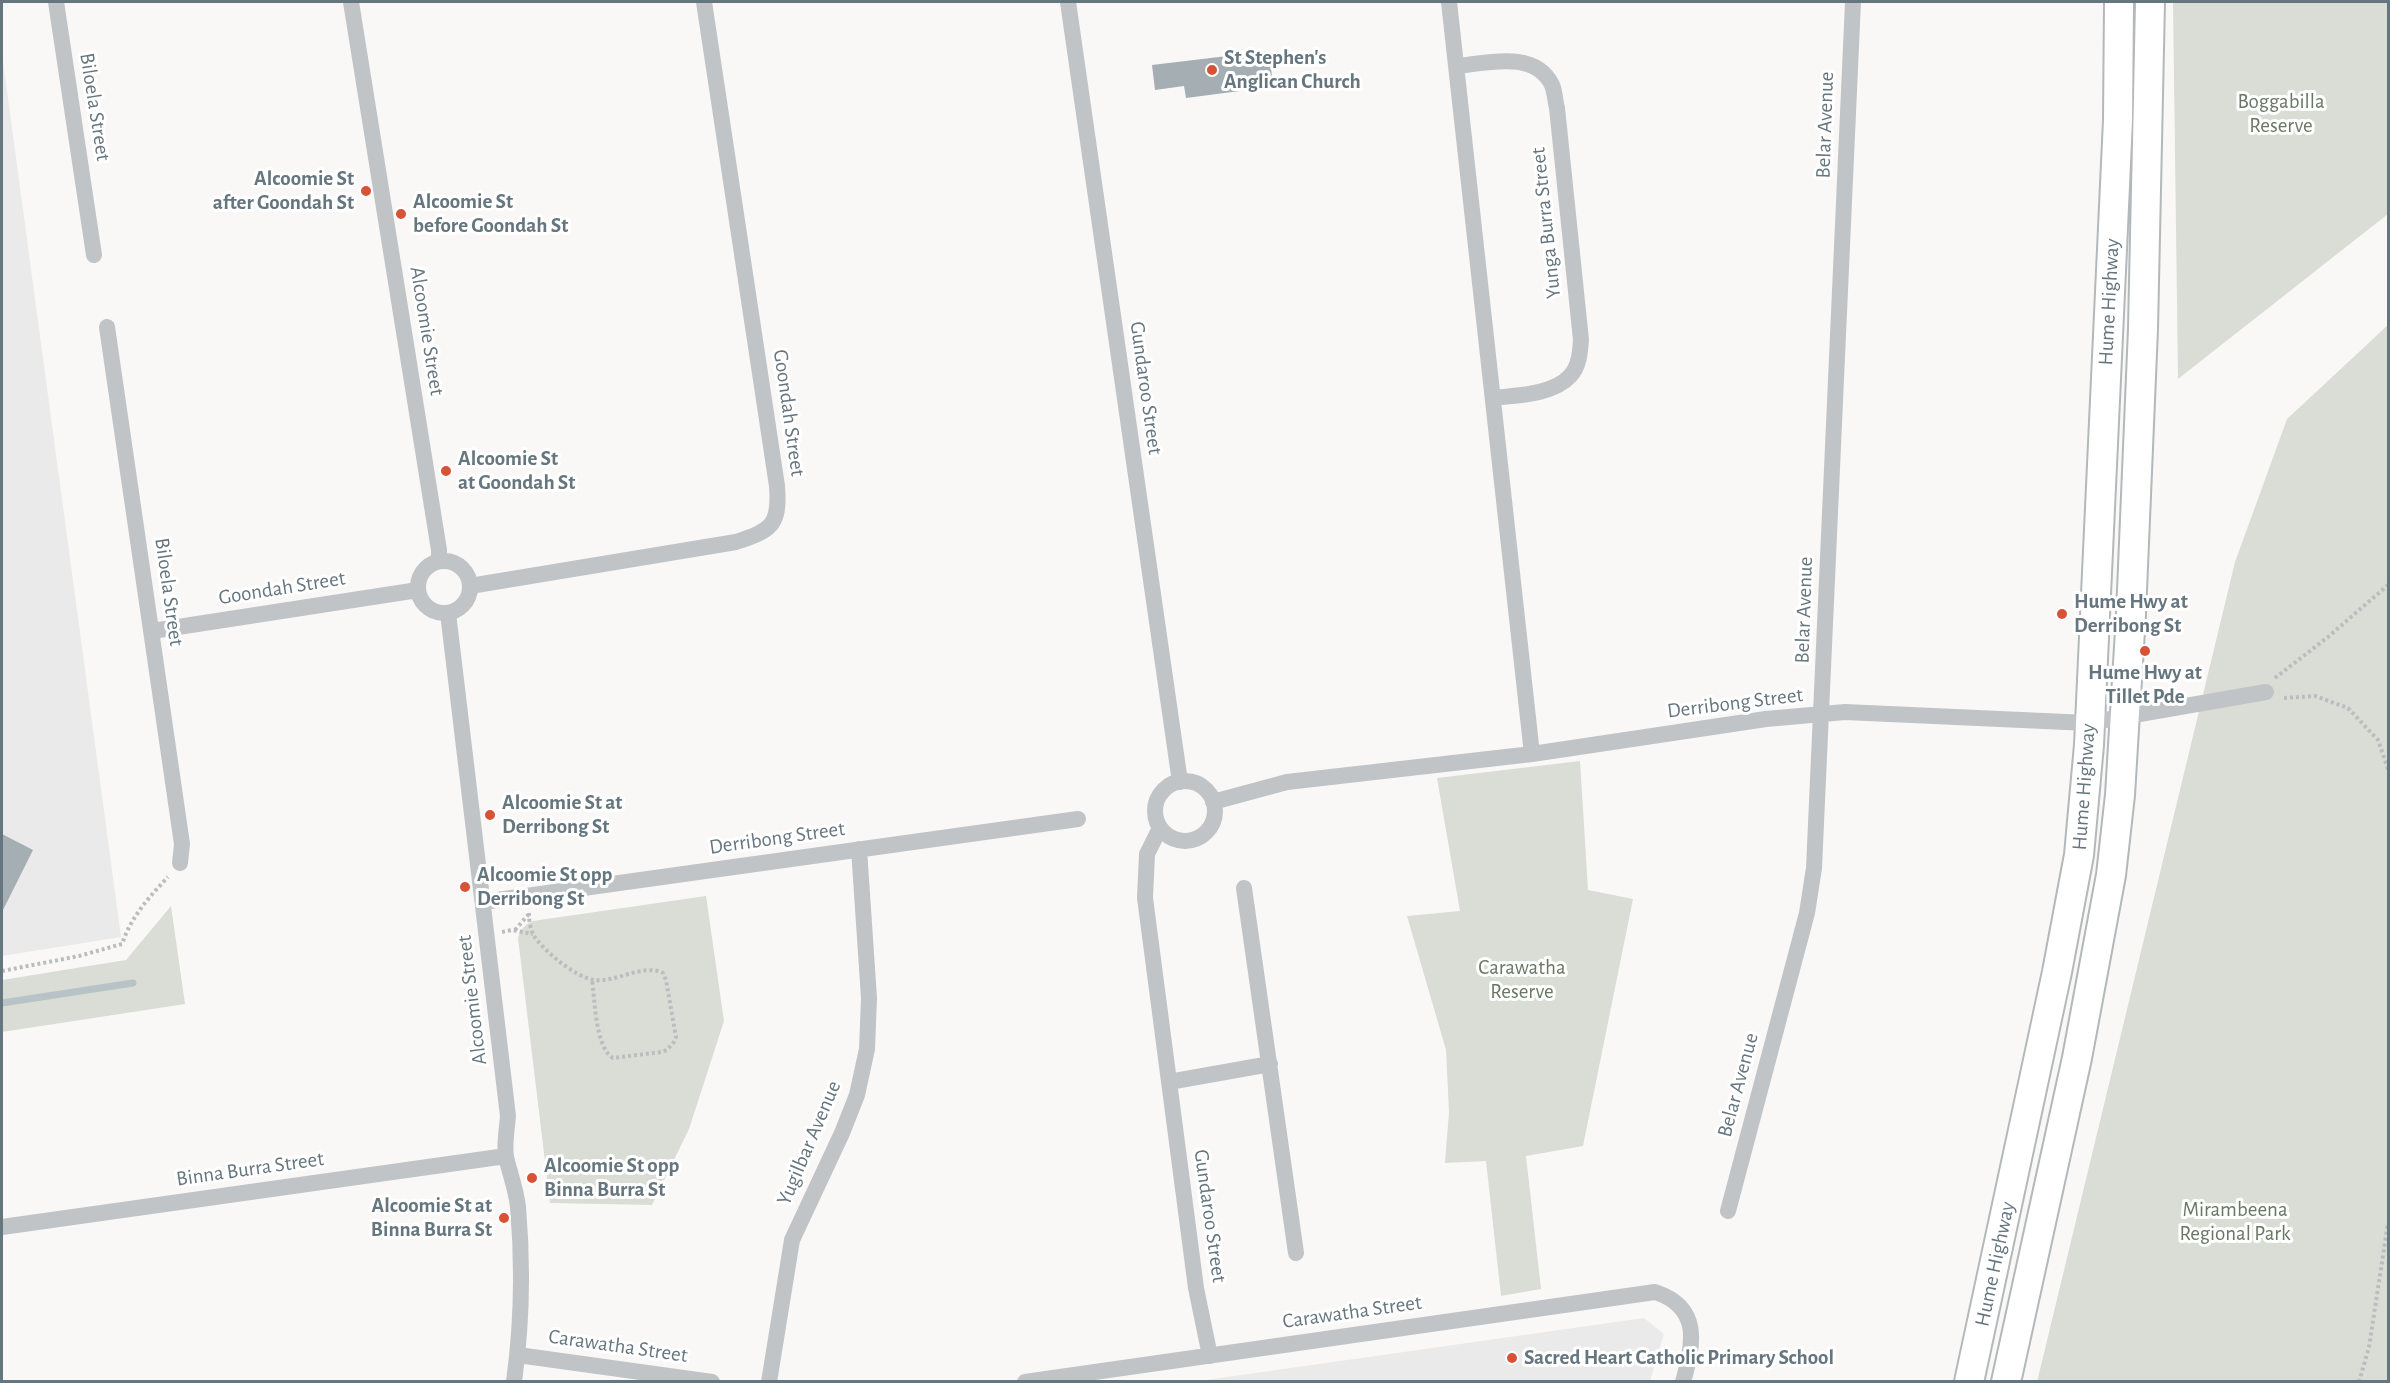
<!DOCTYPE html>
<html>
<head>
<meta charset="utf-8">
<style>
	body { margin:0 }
	#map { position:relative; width:2390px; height:1383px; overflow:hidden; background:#f9f8f6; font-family:"Alegreya Sans",sans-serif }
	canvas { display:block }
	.frame { position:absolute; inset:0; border:3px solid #66767f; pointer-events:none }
</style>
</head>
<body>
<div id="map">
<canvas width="2390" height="1383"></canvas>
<div class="frame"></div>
</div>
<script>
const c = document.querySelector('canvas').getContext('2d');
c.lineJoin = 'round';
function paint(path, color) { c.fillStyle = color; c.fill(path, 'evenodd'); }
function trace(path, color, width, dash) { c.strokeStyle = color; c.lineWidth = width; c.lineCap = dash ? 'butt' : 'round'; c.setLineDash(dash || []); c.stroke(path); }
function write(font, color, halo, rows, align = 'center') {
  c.font = font + ' "Alegreya Sans",sans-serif'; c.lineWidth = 6; c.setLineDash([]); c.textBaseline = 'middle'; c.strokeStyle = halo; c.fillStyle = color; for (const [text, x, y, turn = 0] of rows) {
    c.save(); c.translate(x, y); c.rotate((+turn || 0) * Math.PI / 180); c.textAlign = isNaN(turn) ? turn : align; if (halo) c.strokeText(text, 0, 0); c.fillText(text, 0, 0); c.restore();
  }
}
paint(new Path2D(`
	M2,54L121,937L2,956Z
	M1644,1318L1664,1334L1650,1381H1199Z`), '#e9eae9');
paint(new Path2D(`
	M2173,2H2388V214L2178,379Z
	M2388,325V1381L2037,1382L2235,562L2287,419Z
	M1580,761L1588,890L1633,899L1583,1146L1526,1156L1541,1289L1501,1296L1486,1161L1445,1163L1449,1112L1446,1050L1407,916L1460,911L1437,778Z
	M706,896L724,1021L689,1129L652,1205L550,1203L518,938C521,929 524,925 533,921Z
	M171,906L185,1004L2,1032V980L126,960Z`), '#d9ddd6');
trace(new Path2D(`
	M2,1003L133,983`), '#b7c3c7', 7);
paint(new Path2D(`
	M1269,51L1272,76L1262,77L1263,88L1186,98L1184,86L1155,90L1152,65Z
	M2,834L33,850L2,912Z`), '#a5aeb3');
const trunk = new Path2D(`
	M1969,1382L2057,972L2079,855L2089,745L2118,120L2119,2
	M2006,1382L2077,1058L2111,875L2120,795L2131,614L2143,329L2150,2`);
trace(trunk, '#b3b8ba', 32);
trace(new Path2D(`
	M2275,678L2328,637L2388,585
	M2284,698L2315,696L2348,708L2378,740L2388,769
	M529,913C529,920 530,929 534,936C544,951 575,977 594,980C615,983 643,963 663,973L666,980L676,1037L674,1042L667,1050L661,1052L613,1058C595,1047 595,1000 592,979
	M515,930L528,915
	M502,932L512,930L533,934
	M2,971L79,956L122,944C131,917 149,897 168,877
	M2359,1382L2369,1347L2388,1223`), '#babdbf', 4, [3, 3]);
trace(new Path2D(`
	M56,2L94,255
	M351,2L439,550V561
	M1068,2L1180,782
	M1449,2L1532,754
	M1457,66C1488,63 1535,50 1552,85C1555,92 1555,101 1557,108L1581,340C1580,353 1579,367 1570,376C1553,395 1516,395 1493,398
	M107,327L182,844L180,863
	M418 587a26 26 0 1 1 52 0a26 26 0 1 1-52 0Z
	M470,586L736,542C772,530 780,525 777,486L704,2
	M448,613L508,1116C507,1129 504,1145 506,1157C510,1174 516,1189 518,1207C523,1265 522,1323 514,1382
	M152,631L418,590
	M1155 811a30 30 0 1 1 60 0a30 30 0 1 1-60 0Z
	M1213,802L1287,782L1532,754L1766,719L1845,712L2088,723L2266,692
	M1160,828L1147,854L1145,898L1196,1288L1210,1356
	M1244,888L1296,1253
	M483,902L1078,819
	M1169,1082L1270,1064
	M1728,1211L1807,913L1814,868L1853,2
	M2,1227L506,1156
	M518,1355L712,1382
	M769,1382L792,1240L842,1133L857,1095L867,1049L869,998L859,849
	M1025,1382L1655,1292C1701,1307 1694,1343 1683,1382`), '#c0c4c7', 16);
trace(trunk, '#fff', 28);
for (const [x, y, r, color] of [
	[1212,70,6,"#d75237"],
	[366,191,6,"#d75237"],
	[401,214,6,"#d75237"],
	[446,471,6,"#d75237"],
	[2062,614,6,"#d75237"],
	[2145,651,6,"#d75237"],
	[490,815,6,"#d75237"],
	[465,887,6,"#d75237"],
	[532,1178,6,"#d75237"],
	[504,1218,6,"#d75237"],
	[1512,1358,6,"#d75237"]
]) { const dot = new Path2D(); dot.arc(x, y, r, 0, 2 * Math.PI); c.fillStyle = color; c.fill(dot); trace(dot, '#fff', 2); }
write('bold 21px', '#66767f', '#fff', [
	["St Stephen's",1224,58],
	["Anglican Church",1224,82],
	["Alcoomie St",354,179,"right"],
	["after Goondah St",354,203,"right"],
	["Alcoomie St",413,202],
	["before Goondah St",413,226],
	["Alcoomie St",458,459],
	["at Goondah St",458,483],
	["Hume Hwy at",2074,602],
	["Derribong St",2074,626],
	["Hume Hwy at",2145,673,"center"],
	["Tillet Pde",2145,697,"center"],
	["Alcoomie St at",502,803],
	["Derribong St",502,827],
	["Alcoomie St opp",477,875],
	["Derribong St",477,899],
	["Alcoomie St opp",544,1166],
	["Binna Burra St",544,1190],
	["Alcoomie St at",492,1206,"right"],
	["Binna Burra St",492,1230,"right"],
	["Sacred Heart Catholic Primary School",1524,1358]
], 'left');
write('21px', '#697864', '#fff', [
	["Boggabilla",2281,102],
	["Reserve",2281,126],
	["Carawatha",1522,968],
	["Reserve",1522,992],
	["Mirambeena",2235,1210],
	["Regional Park",2235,1234]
]);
write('21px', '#66767f', '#fff', [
	["Biloela Street",95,107,81],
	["Belar Avenue",1825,125,-88],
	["Yunga Burra Street",1546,223,-96],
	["Hume Highway",2109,302,-87],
	["Alcoomie Street",427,331,81],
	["Gundaroo Street",1146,388,82],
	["Goondah Street",789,413,82],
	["Goondah Street",282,588,-9],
	["Biloela Street",169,592,82],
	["Belar Avenue",1804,610,-88],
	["Derribong Street",1735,703,-7],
	["Hume Highway",2084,787,-86],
	["Derribong Street",777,838,-8],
	["Alcoomie Street",472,1000,-97],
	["Belar Avenue",1738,1085,-75],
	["Yugilbar Avenue",809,1143,-67],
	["Binna Burra Street",250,1169,-8],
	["Gundaroo Street",1210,1216,82],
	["Hume Highway",1995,1264,-78],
	["Carawatha Street",1352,1312,-8],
	["Carawatha Street",618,1346,8]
]);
</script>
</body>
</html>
